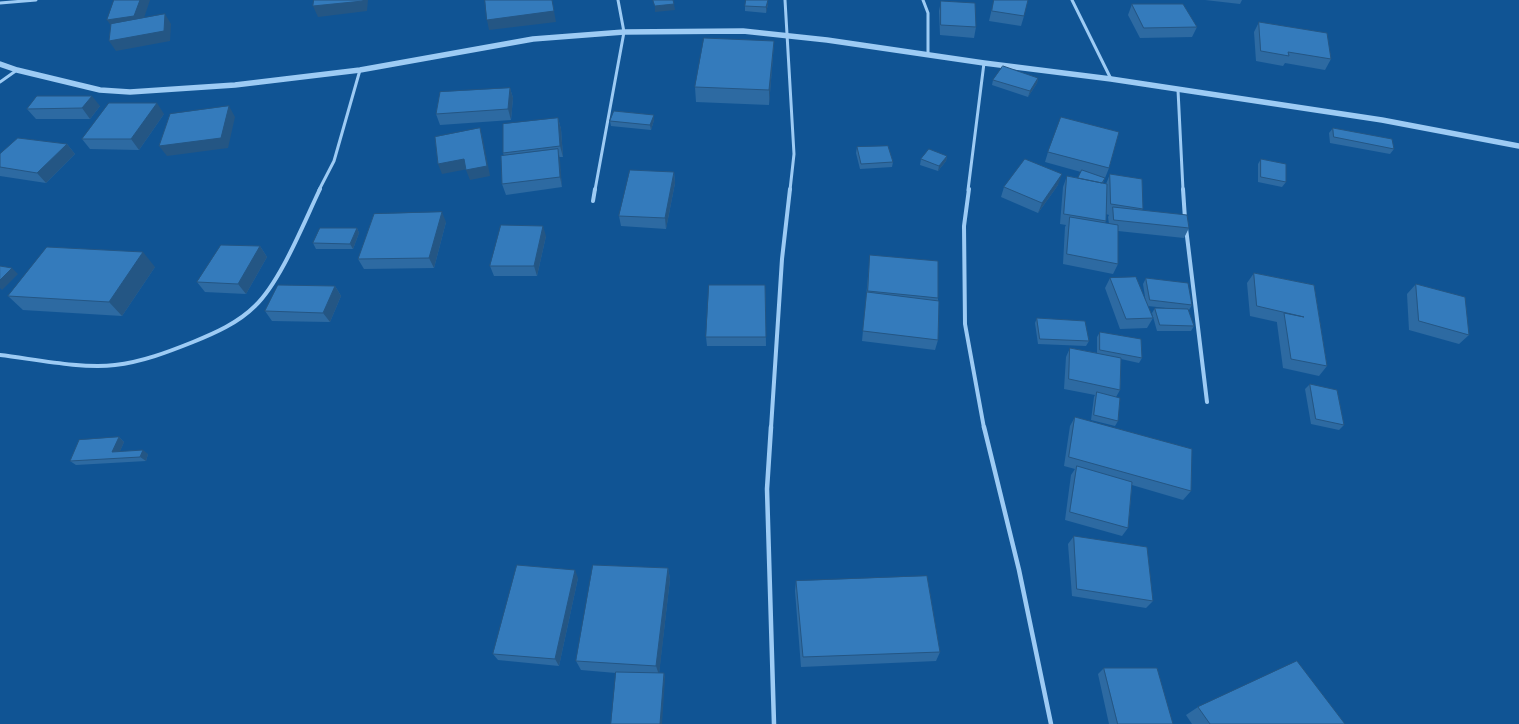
<!DOCTYPE html>
<html>
<head>
<meta charset="utf-8">
<style>
	body { margin:0 }
	canvas { display:block; background:#105494 }
</style>
</head>
<body>
<canvas width="1519" height="724"></canvas>
<script>
const c = document.querySelector('canvas').getContext('2d');
c.lineJoin = 'round';
function trace(path, color, width, dash) { c.strokeStyle = color; c.lineWidth = width; c.lineCap = dash ? 'butt' : 'round'; c.setLineDash(dash || []); c.stroke(path); }
function paint(path, color) { c.fillStyle = color; c.fill(path, 'evenodd'); }
trace(new Path2D(`
	M785,0L794,154L790,190
	M923,0L928,13V55
	M1072,0L1111,79
	M0,3L36,0
	M0,82L17,70
	M1178,90L1183,190
	M319,190L334,161L360,70
	M595,190L624,32L618,0
	M968,190L984,63`), '#9dcbf4', 3);
trace(new Path2D(`
	M969,189L964,226L965,324L984,428
	M1183,189L1185,219
	M593,201L595,189
	M1186,228L1207,402
	M0,355C34,359 81,369 115,365C142,362 168,352 193,342C215,333 238,323 255,306C281,281 304,222 320,189
	M771,428L782,259L790,189`), '#9dcbf4', 4);
trace(new Path2D(`
	M771,427L767,489L774,724
	M984,427L1019,570L1051,724`), '#9dcbf4', 4.5);
trace(new Path2D(`
	M0,64L17,70L100,90L130,92L235,85L360,70L533,39L624,32L743,31L827,40L984,63L1111,79L1382,120L1519,146`), '#9dcbf4', 5.5);
paint(new Path2D(`
	M994,0L1024,16L1021,26L989,21Z
	M1205,0H1242L1240,4Z
	M941,1L976,27L974,38L940,35L939,11Z
	M768,4L766,13L745,11V6Z
	M1132,4L1197,27L1192,37L1140,38L1128,15Z
	M1259,22L1331,59L1325,70L1285,63L1283,66L1256,61L1254,32Z
	M774,41L773,56L769,105L696,102L695,87Z
	M1038,78L1037,83L1028,97L992,85L993,80Z
	M510,88L513,98L511,120L440,125L436,114Z
	M100,106L90,119H36L27,109Z
	M164,114L139,150L90,149L82,139Z
	M558,118L561,129L563,157H559L562,187L506,195L502,184L504,156L503,153Z
	M654,120L651,130L611,126L610,121Z
	M1333,128L1394,149L1390,154L1330,143L1329,133Z
	M67,144L75,154L46,183L0,176V154Z
	M857,147L893,162L892,167L860,169L856,153Z
	M1048,152L1109,168L1103,183L1106,184L1110,174L1143,209L1142,210L1189,228L1184,238L1118,231V264L1113,274L1063,264L1065,227L1066,225L1060,224L1063,187L1067,176L1078,178L1081,172L1045,162ZM1106,205V214L1109,215L1108,217L1109,224L1105,223L1106,221Z
	M947,156L946,161L938,171L920,165L921,159Z
	M1261,159L1286,182L1282,187L1258,182V164Z
	M674,172L675,183L666,229L621,226L619,216Z
	M1058,185L1038,213L1001,197L1004,187Z
	M446,222L434,268L364,269L358,259Z
	M357,228L359,233L353,249H316L313,243Z
	M546,236L537,276H494L490,266Z
	M260,246L267,257L246,294L205,292L197,282Z
	M870,255L938,298V340L935,350L862,341Z
	M155,267L122,316L23,310L8,296Z
	M1254,273L1314,285L1327,366L1319,376L1283,368L1277,323V322L1250,316L1247,283Z
	M1110,278L1146,303L1143,284L1146,278L1192,305L1189,310H1188L1194,326L1191,331H1157L1152,313L1155,308L1175,309L1148,306L1153,318L1147,328L1120,329L1105,288Z
	M1416,284L1469,335L1459,344L1409,330L1407,294Z
	M765,285L766,346H707L706,337Z
	M335,286L341,296L330,322L272,321L265,311Z
	M1037,318L1089,341L1086,346L1038,344L1035,323Z
	M1100,332L1142,358L1139,363L1121,359L1120,390L1116,397L1118,421L1115,426L1091,420L1094,397L1095,395L1064,389L1066,357L1070,348L1097,353V337Z
	M1310,384L1344,425L1339,430L1311,424L1305,389Z
	M1075,417L1191,491L1183,500L1132,485L1128,528L1122,536L1065,520L1071,475L1075,469L1064,466L1070,426Z
	M119,437L124,442L120,451L148,454L146,461L76,465L70,461Z
	M1074,536L1153,601L1146,608L1072,596L1068,544Z
	M668,568L670,579L659,673H664L665,679L616,673L581,670L576,661Z
	M578,578L559,666L498,660L493,654Z
	M796,581L940,652L936,661L801,667L795,591Z
	M1104,668L1173,724H1109L1098,674Z
	M1198,707L1345,724H1192L1186,715Z`), '#2d6aa2');
paint(new Path2D(`
	M140,0H150L141,27L114,30L107,20Z
	M363,0H368L367,11L318,17L313,6Z
	M552,0L556,22L489,30L487,20Z
	M768,0V4L766,13V7Z
	M674,4L675,10L655,12V6Z
	M165,14L171,24L170,41L116,51L109,41Z
	M774,41L773,56L769,105V90Z
	M1038,78L1037,83L1028,97L1030,91Z
	M510,88L513,98L511,120L508,109Z
	M92,96L100,106L90,119L82,108Z
	M157,103L164,114L139,150L131,139Z
	M229,106L235,117L228,148L167,156L159,146Z
	M654,115V120L651,130L650,125Z
	M558,118L561,129L563,157L560,146Z
	M480,128L483,139L490,176L470,180L466,170Z
	M67,144L75,154L46,183L37,173Z
	M558,149L560,160L562,187L560,177Z
	M947,156L946,161L938,171L939,166Z
	M464,159L468,169L442,174L438,164Z
	M674,172L675,183L666,229L665,218Z
	M1062,174L1058,185L1038,213L1042,203Z
	M442,212L446,222L434,268L429,258Z
	M543,226L546,236L537,276L534,266Z
	M357,228L359,233L353,249L350,244Z
	M260,246L267,257L246,294L238,284Z
	M143,252L155,267L122,316L109,302Z
	M12,268L18,274L2,290L0,288V280Z
	M335,286L341,296L330,322L323,313Z
	M119,437L124,442L118,456L112,452Z
	M143,450L148,454L146,461L140,457Z
	M668,568L670,579L659,675L656,666Z
	M575,570L578,578L559,666L555,659Z
	M664,673L665,679L662,724H660Z`), '#245684');
const building = new Path2D(`
	M114,0H140L134,16L107,20Z
	M314,0H363V1L313,6Z
	M485,0H552L554,11L487,20Z
	M653,0H673L674,4L655,6Z
	M746,0H768L766,7L745,6Z
	M994,0H1028L1024,16L992,11Z
	M941,1L975,3L976,27L941,25Z
	M1132,4H1183L1197,27L1144,28Z
	M165,14L164,31L109,41L111,24Z
	M1259,22L1327,33L1331,59L1288,52L1289,56L1261,51Z
	M704,38L774,41L769,90L695,87Z
	M1003,66L1038,78L1030,91L993,80Z
	M510,88L508,109L436,114L440,92Z
	M37,96H92L82,108L27,109Z
	M109,103H157L131,139H82Z
	M229,106L221,138L159,146L170,114Z
	M614,111L654,115L650,125L610,121Z
	M1061,117L1119,132L1109,168L1048,152Z
	M558,118L560,146L503,153V124Z
	M480,128L487,166L466,170L464,159L438,164L435,137Z
	M1333,128L1392,139L1394,149L1334,137Z
	M18,138L67,144L37,173L0,167V154Z
	M888,146L893,162L861,164L857,147Z
	M558,149L560,177L502,184L501,156Z
	M929,149L947,156L939,166L921,159Z
	M1025,159L1062,174L1042,203L1004,187Z
	M1261,159L1286,164V182L1261,177Z
	M630,170L674,172L665,218L619,216Z
	M1082,170L1105,178L1102,183L1078,178Z
	M1110,174L1142,179L1143,209L1111,204Z
	M1067,176L1107,184L1106,221L1064,214Z
	M1113,207L1187,215L1189,228L1114,220Z
	M442,212L429,258L358,259L374,214Z
	M1070,217L1118,225V264L1067,254Z
	M501,225L543,226L534,266H490Z
	M320,228H357L350,244L313,243Z
	M221,245L260,246L238,284L197,282Z
	M47,247L143,252L109,302L8,296Z
	M870,255L938,261V298L868,291Z
	M0,266L12,268L0,280Z
	M1254,273L1314,285L1327,366L1291,359L1284,313L1304,317L1257,306Z
	M1136,277L1153,318L1126,319L1110,278Z
	M1146,278L1188,283L1192,305L1150,300Z
	M1416,284L1465,297L1469,335L1419,321Z
	M278,285L335,286L323,313L265,311Z
	M709,285H765L766,337H706Z
	M867,292L939,301L938,340L863,331Z
	M1155,308L1188,309L1194,326L1160,325Z
	M1037,318L1085,321L1089,341L1040,339Z
	M1100,332L1141,339L1142,358L1100,350Z
	M1070,348L1121,358L1120,390L1069,379Z
	M1310,384L1337,390L1344,425L1316,419Z
	M1097,392L1120,398L1118,421L1094,415Z
	M1075,417L1192,449L1191,491L1069,457Z
	M119,437L112,452L143,450L140,457L70,461L79,440Z
	M1077,466L1132,482L1128,528L1070,512Z
	M1074,536L1147,547L1153,601L1077,589Z
	M517,565L575,570L555,659L493,654Z
	M593,565L668,568L656,666L576,661Z
	M927,576L940,652L803,657L796,581Z
	M1297,661L1345,724H1210L1198,707Z
	M1104,668H1157L1173,724H1118Z
	M616,672L664,673L660,724H611Z`);
paint(building, '#347bbc');
trace(building, '#245684', 1);
</script>
</body>
</html>
